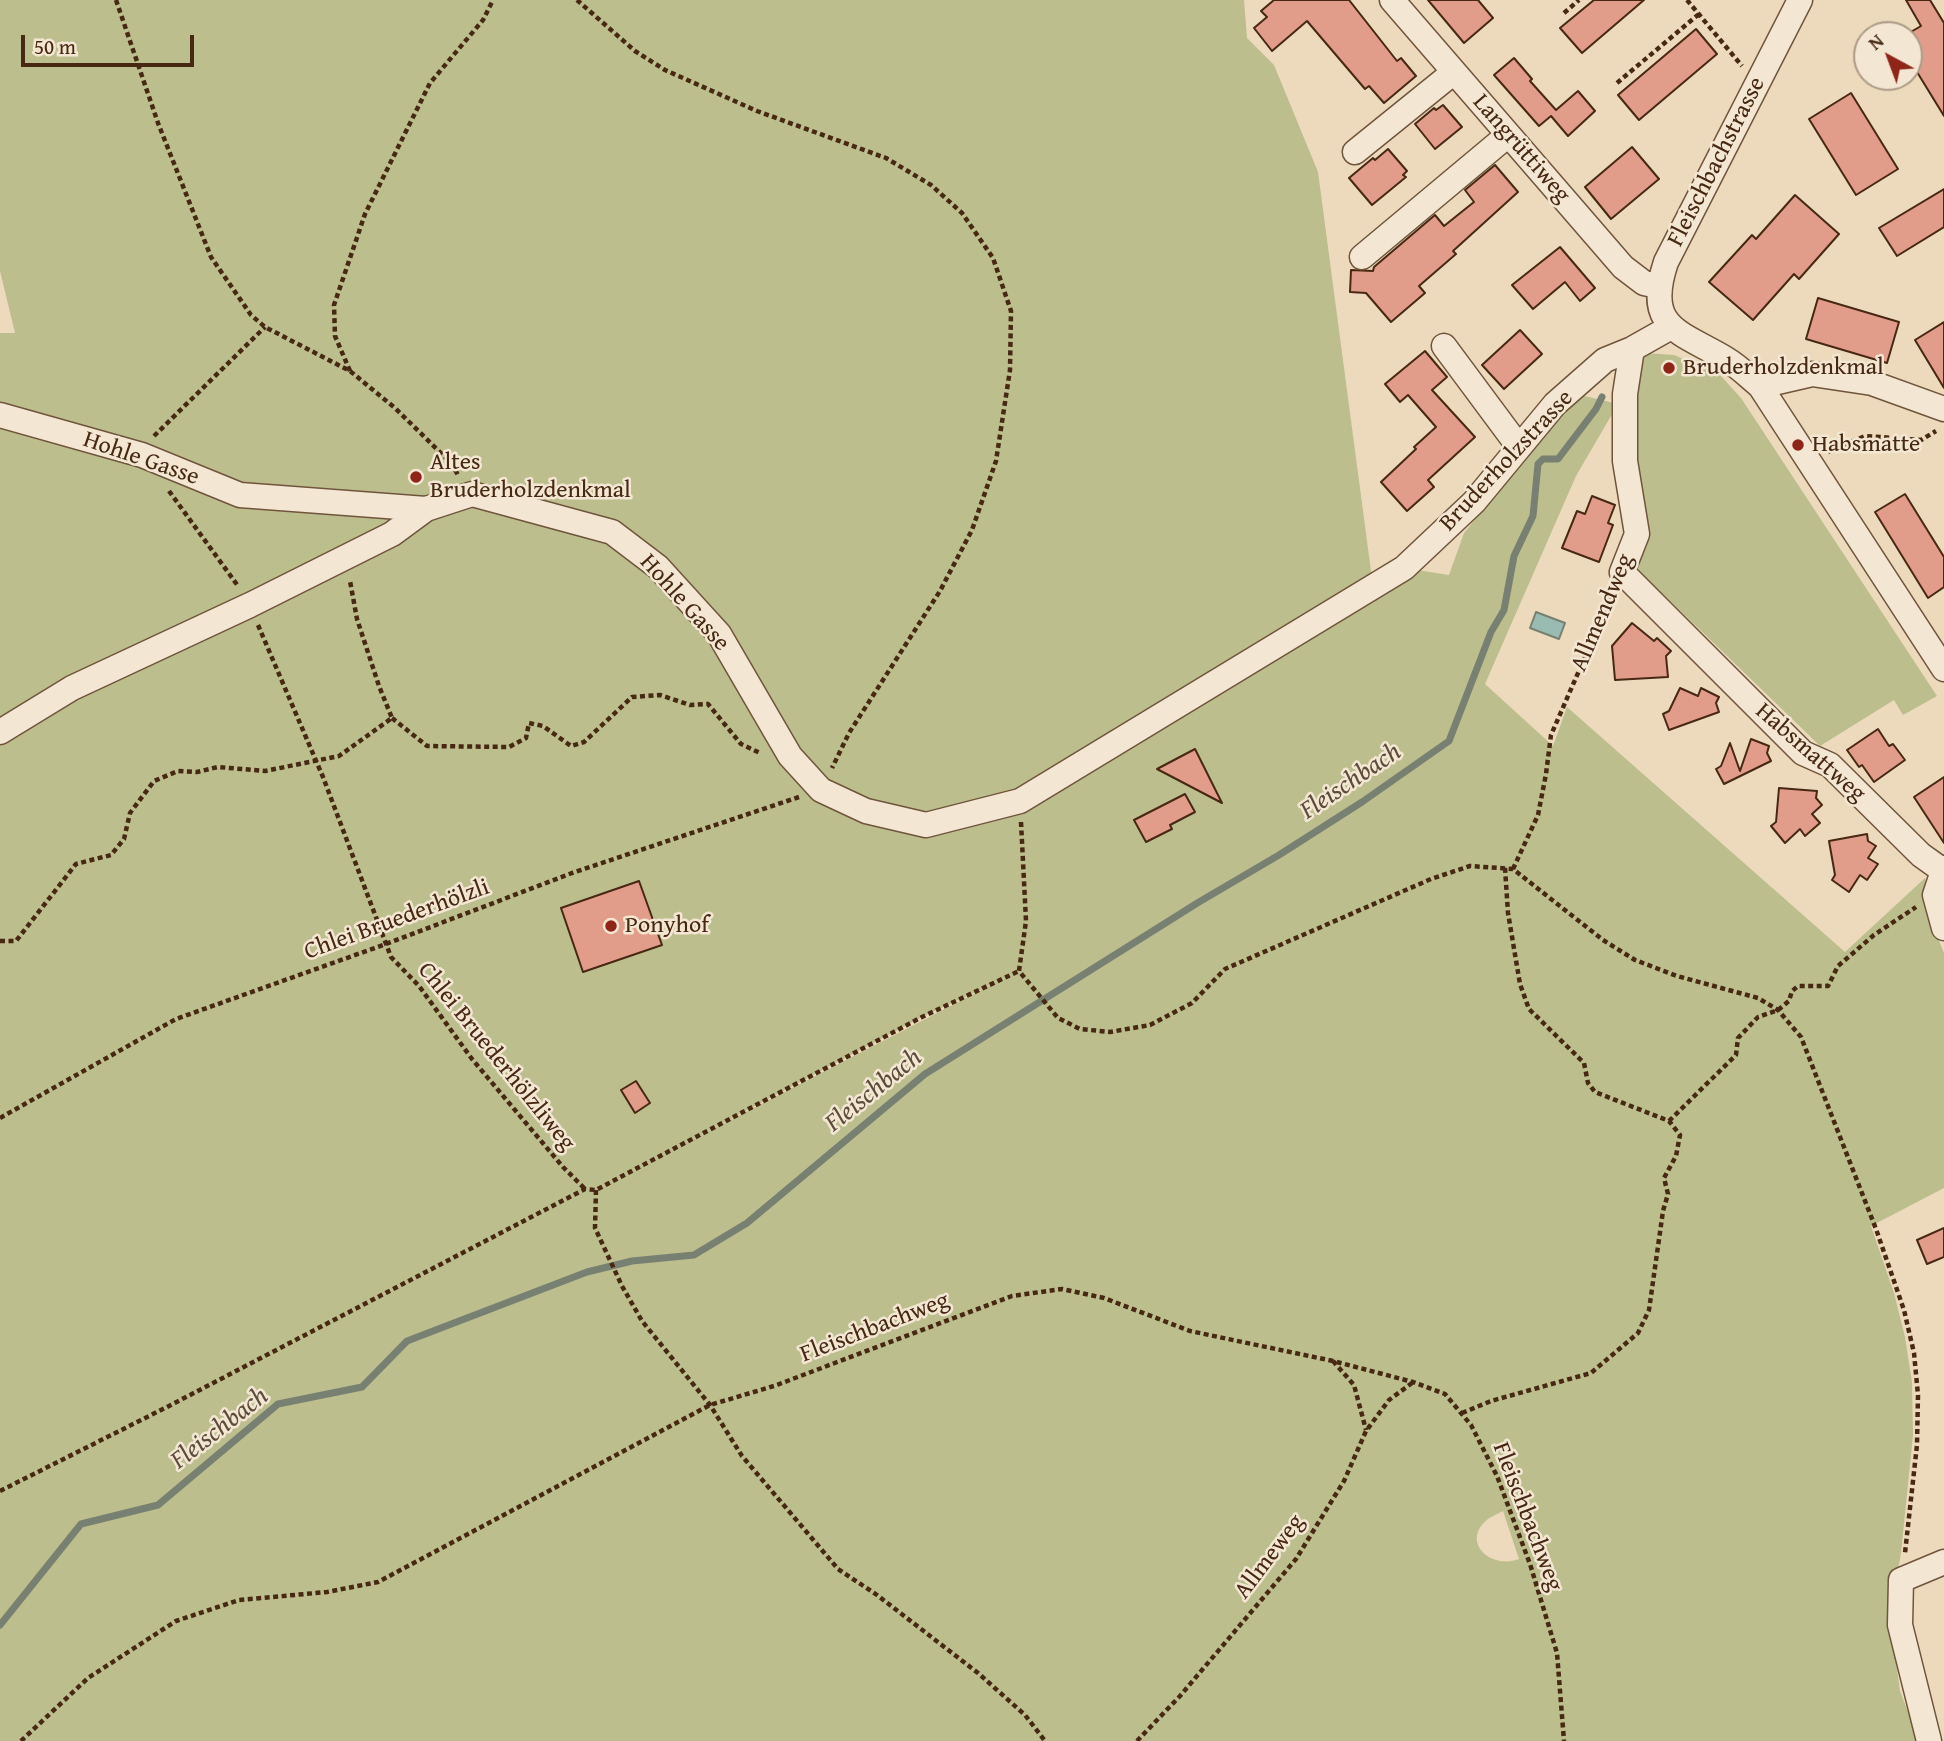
<!DOCTYPE html>
<html>
<head>
<meta charset="utf-8">
<style>
	body { margin:0 }
	#map { position:relative; width:1944px; height:1741px; overflow:hidden; background:#eddabc; font-family:"Gentium Book Plus",serif }
	canvas { display:block }
	.north { position:absolute; left:1853px; top:21px; width:70px; height:70px; box-sizing:border-box; background:#f3e7d3; border:2px solid #ae9b86; border-radius:50%; rotate:319deg; font-size:19px; font-weight:700; line-height:28px; text-align:center; color:#472812 }
	.north::after { content:''; display:block; margin:auto; width:24px; height:32px; background:#8f2418; clip-path:polygon(50% 0,100% 100%,50% 72%,0 100%) }
	.scale { position:absolute; left:21px; top:35px; width:173px; height:32px; box-sizing:border-box; border:4px solid #472812; border-top:0; padding-left:9px; font-size:21px; line-height:24px; white-space:nowrap; color:#472812; -webkit-text-stroke:5px #f3e7d3; paint-order:stroke }
</style>
</head>
<body>
<div id="map">
<canvas width="1944" height="1741"></canvas>
<div class="north">N</div>
<div class="scale">50 m</div>
</div>
<script>
const c = document.querySelector('canvas').getContext('2d');
c.lineJoin = 'round';
function paint(path, color) { c.fillStyle = color; c.fill(path, 'evenodd'); }
function trace(path, color, width, dash) { c.strokeStyle = color; c.lineWidth = width; c.lineCap = dash ? 'butt' : 'round'; c.setLineDash(dash || []); c.stroke(path); }
function write(font, color, halo, rows, align = 'center') {
  c.font = font + ' "Gentium Book Plus",serif'; c.lineWidth = 5; c.setLineDash([]); c.textBaseline = 'middle'; c.strokeStyle = halo; c.fillStyle = color; for (const [text, x, y, turn = 0] of rows) {
    c.save(); c.translate(x, y); c.rotate((+turn || 0) * Math.PI / 180); c.textAlign = isNaN(turn) ? turn : align; if (halo) c.strokeText(text, 0, 0); c.fillText(text, 0, 0); c.restore();
  }
}
paint(new Path2D(`
	M0,0H1244L1247,38L1274,65L1318,172L1373,586L1404,568L1449,575L1464,533L1576,394L1618,404L1576,476L1485,684L1553,746L1567,707L1845,952L1925,878L1931,921L1944,953V1188L1871,1226L1894,1293L1905,1337L1912,1382L1913,1435L1901,1553L1890,1618L1900,1691L1919,1741H0V333H15L0,271ZM993,984L684,1144L922,1017ZM1503,1511L1519,1559C1490,1570 1460,1541 1488,1519C1492,1516 1498,1514 1503,1511Z
	M1645,353L1674,355L1720,375L1741,398L1937,696L1903,715L1894,700L1820,746L1631,563L1630,392Z`), '#bcbe8e');
const water = new Path2D(`
	M1536,612L1565,623L1559,639L1530,628Z`);
paint(water, '#99bbb1');
trace(water, '#788071', 2);
trace(new Path2D(`
	M0,1625L81,1524L158,1505L278,1404L362,1387L407,1341L587,1272L632,1261L694,1255L747,1223L925,1074L1199,902L1279,855L1362,802L1449,741L1491,632L1504,610L1514,556L1533,516L1538,464L1543,459H1558L1596,409L1602,397`), '#788071', 7);
const building = new Path2D(`
	M1274,0H1349L1397,61L1401,58L1416,76L1384,103L1369,86L1365,89L1307,21L1272,51L1254,28L1267,17L1261,11Z
	M1428,0H1478L1493,18L1464,43Z
	M1594,0H1644L1582,53L1560,28Z
	M1906,0H1930L1944,23V116L1909,59V33L1921,26Z
	M1696,29L1717,54L1639,120L1618,95Z
	M1514,58L1532,79L1530,81L1556,110L1578,91L1595,111L1568,136L1551,116L1539,126L1494,75Z
	M1851,93L1898,169L1856,195L1809,119Z
	M1443,105L1462,127L1435,149L1415,124L1434,108L1436,110Z
	M1632,147L1659,179L1611,219L1585,187Z
	M1388,149L1407,171L1403,175L1406,177L1372,205L1349,178L1373,158L1375,160Z
	M1495,165L1518,192L1453,251L1456,254L1419,286L1425,293L1391,322L1366,293L1350,292L1351,270L1373,271L1374,267L1435,215L1444,226L1474,202L1465,190Z
	M1944,189V227L1897,256L1879,228Z
	M1795,195L1839,234L1799,279L1794,274L1753,320L1709,282L1752,235L1756,239Z
	M1560,247L1595,288L1580,301L1565,282L1533,309L1512,285Z
	M1818,298L1899,322L1887,363L1806,339Z
	M1944,322V388L1915,340Z
	M1520,330L1542,354L1504,389L1482,365Z
	M1425,351L1447,377L1432,390L1475,437L1428,480L1434,487L1407,511L1381,482L1416,449L1414,447L1436,427L1408,395L1400,402L1385,384Z
	M1905,494L1944,557V587L1928,598L1875,512Z
	M1592,496L1615,505L1608,523L1613,525L1599,562L1562,548L1577,511L1585,514Z
	M1632,623L1654,641L1657,638L1671,651L1666,656L1668,677L1615,680L1612,646Z
	M1680,688L1698,696L1701,688L1719,697L1716,703L1719,712L1669,730L1663,714L1669,711Z
	M1878,729L1889,746L1893,744L1905,760L1874,782L1862,765L1859,767L1847,750Z
	M1751,739L1769,746L1767,753L1771,761L1724,784L1716,769L1721,766L1730,743L1740,771Z
	M1195,749L1222,803L1157,769Z
	M1944,777V843L1914,797Z
	M1779,788L1817,791L1816,798L1822,805L1812,814L1820,823L1805,836L1800,829L1785,843L1771,826L1776,822Z
	M1185,794L1195,812L1170,825L1172,829L1146,842L1134,820Z
	M1867,834L1868,841L1876,846L1868,858L1878,864L1867,880L1860,875L1849,892L1832,880L1835,875L1829,841Z
	M639,881L662,945L583,972L561,908Z
	M636,1081L650,1103L635,1113L621,1090Z
	M1944,1228V1257L1927,1264L1917,1240Z`);
paint(building, '#e29c8a');
trace(building, '#472812', 2);
const minor = new Path2D(`
	M1392,0L1623,267L1644,283L1658,286
	M1800,0L1666,262C1644,328 1679,331 1726,359C1738,366 1749,377 1760,386L1944,669
	M1355,152L1454,72
	M1362,257L1508,135
	M1444,346L1519,447
	M1632,349L1625,394V461L1637,534L1622,572L1803,753L1830,765L1921,855L1942,870
	M1760,386L1812,374L1872,383L1944,409
	M0,415L142,455L240,495L426,509L472,494L612,532L658,567L719,634L790,756L821,790L866,811L926,825L1020,801L1404,568L1474,502L1555,404L1605,360L1632,349L1671,327
	M0,732L72,688L250,605L392,534L426,509
	M1944,868L1935,895L1944,928
	M1929,1741L1900,1625L1901,1580L1944,1562`);
trace(minor, '#70543c', 27);
trace(new Path2D(`
	M116,0L158,123L211,257L251,315L265,327L350,371L395,408L452,464L459,477
	M577,0L635,51L665,70L757,111L886,158L931,185L962,213L993,258L1011,311L1010,370L996,461L972,530L940,591L849,733L832,768
	M1687,0L1742,66
	M1564,13L1579,0
	M1617,83L1699,14
	M350,371L335,336L334,305L365,214L430,83L483,20L493,0
	M154,436L265,327
	M1828,452L1865,436L1921,440L1936,431
	M169,491L238,586
	M258,625L323,777L391,957L419,986L472,1059L563,1167L585,1189
	M392,718L427,746L509,747L526,738L529,723L543,726L571,746L584,742L632,697L660,695L690,705L708,704L741,744L760,753
	M1021,822L1026,921L1019,971L1058,1018L1080,1029L1110,1032L1150,1025L1192,1003L1225,969L1431,879L1470,866L1513,869L1603,940L1635,960L1677,976L1758,998L1778,1010L1801,1037L1876,1229L1904,1310L1914,1353L1918,1395L1917,1445L1905,1553
	M1513,869L1538,815L1546,774L1551,735L1612,595
	M0,941H16L76,864L111,855L124,839L130,813L154,781L178,771L197,772L218,767L265,771L339,756L392,718L379,686L357,619L350,581
	M0,1118L176,1019L386,944L572,873L799,797
	M1669,1121L1736,1055L1738,1038L1758,1017L1778,1010L1789,1001L1792,991L1798,986H1828L1838,966L1874,935L1916,907
	M596,1190L595,1228L622,1286L642,1321L710,1405L742,1456L838,1569L877,1595L978,1673L1025,1715L1045,1741
	M1333,1361L1354,1385L1366,1430
	M1462,1413L1491,1401L1591,1373L1638,1333L1649,1310L1663,1211L1668,1194L1664,1178L1676,1156L1680,1135L1669,1121L1595,1092L1588,1083L1584,1063L1529,1009L1520,984L1508,913L1505,868
	M0,1491L167,1407L585,1189L596,1190L922,1017L1019,971
	M21,1741L88,1678L176,1621L239,1600L327,1592L378,1582L710,1405L774,1386L1012,1296L1062,1289L1104,1298L1190,1331L1333,1361L1413,1382L1445,1394L1471,1425L1497,1476L1530,1564L1557,1653L1564,1741
	M1137,1741L1180,1696L1296,1559L1344,1481L1366,1431L1389,1400L1412,1383`), '#472812', 4.5, [5, 3.5]);
trace(minor, '#f3e7d3', 24);
for (const [x, y, r, color] of [
	[1669,368,7,"#8f2418"],
	[1798,445,7,"#8f2418"],
	[416,477,7,"#8f2418"],
	[611,926,7,"#8f2418"]
]) { const dot = new Path2D(); dot.arc(x, y, r, 0, 2 * Math.PI); c.fillStyle = color; c.fill(dot); trace(dot, '#f3e7d3', 2.5); }
write('24px', '#472812', '#f3e7d3', [
	["Langrüttiweg",1521,149,49],
	["Fleischbachstrasse",1717,162,-63],
	["Hohle Gasse",141,459,19],
	["Bruderholzstrasse",1507,461,-47],
	["Hohle Gasse",684,603,48],
	["Allmendweg",1603,613,-67],
	["Habsmattweg",1810,753,41],
	["Chlei Bruederhölzli",397,920,-20],
	["Chlei Bruederhölzliweg",496,1057,51],
	["Fleischbachweg",875,1328,-21],
	["Fleischbachweg",1527,1517,69],
	["Allmeweg",1270,1557,-53]
]);
write('24px', '#472812', '#f3e7d3', [
	["Bruderholzdenkmal",1683,368],
	["Habsmatte",1812,445],
	["Altes",430,463],
	["Bruderholzdenkmal",430,491],
	["Ponyhof",625,926]
], 'left');
write('italic 26px', '#5c4d3a', '#f3e7d3', [
	["Fleischbach",1351,782,-34],
	["Fleischbach",874,1091,-39],
	["Fleischbach",220,1429,-38]
]);
</script>
</body>
</html>
